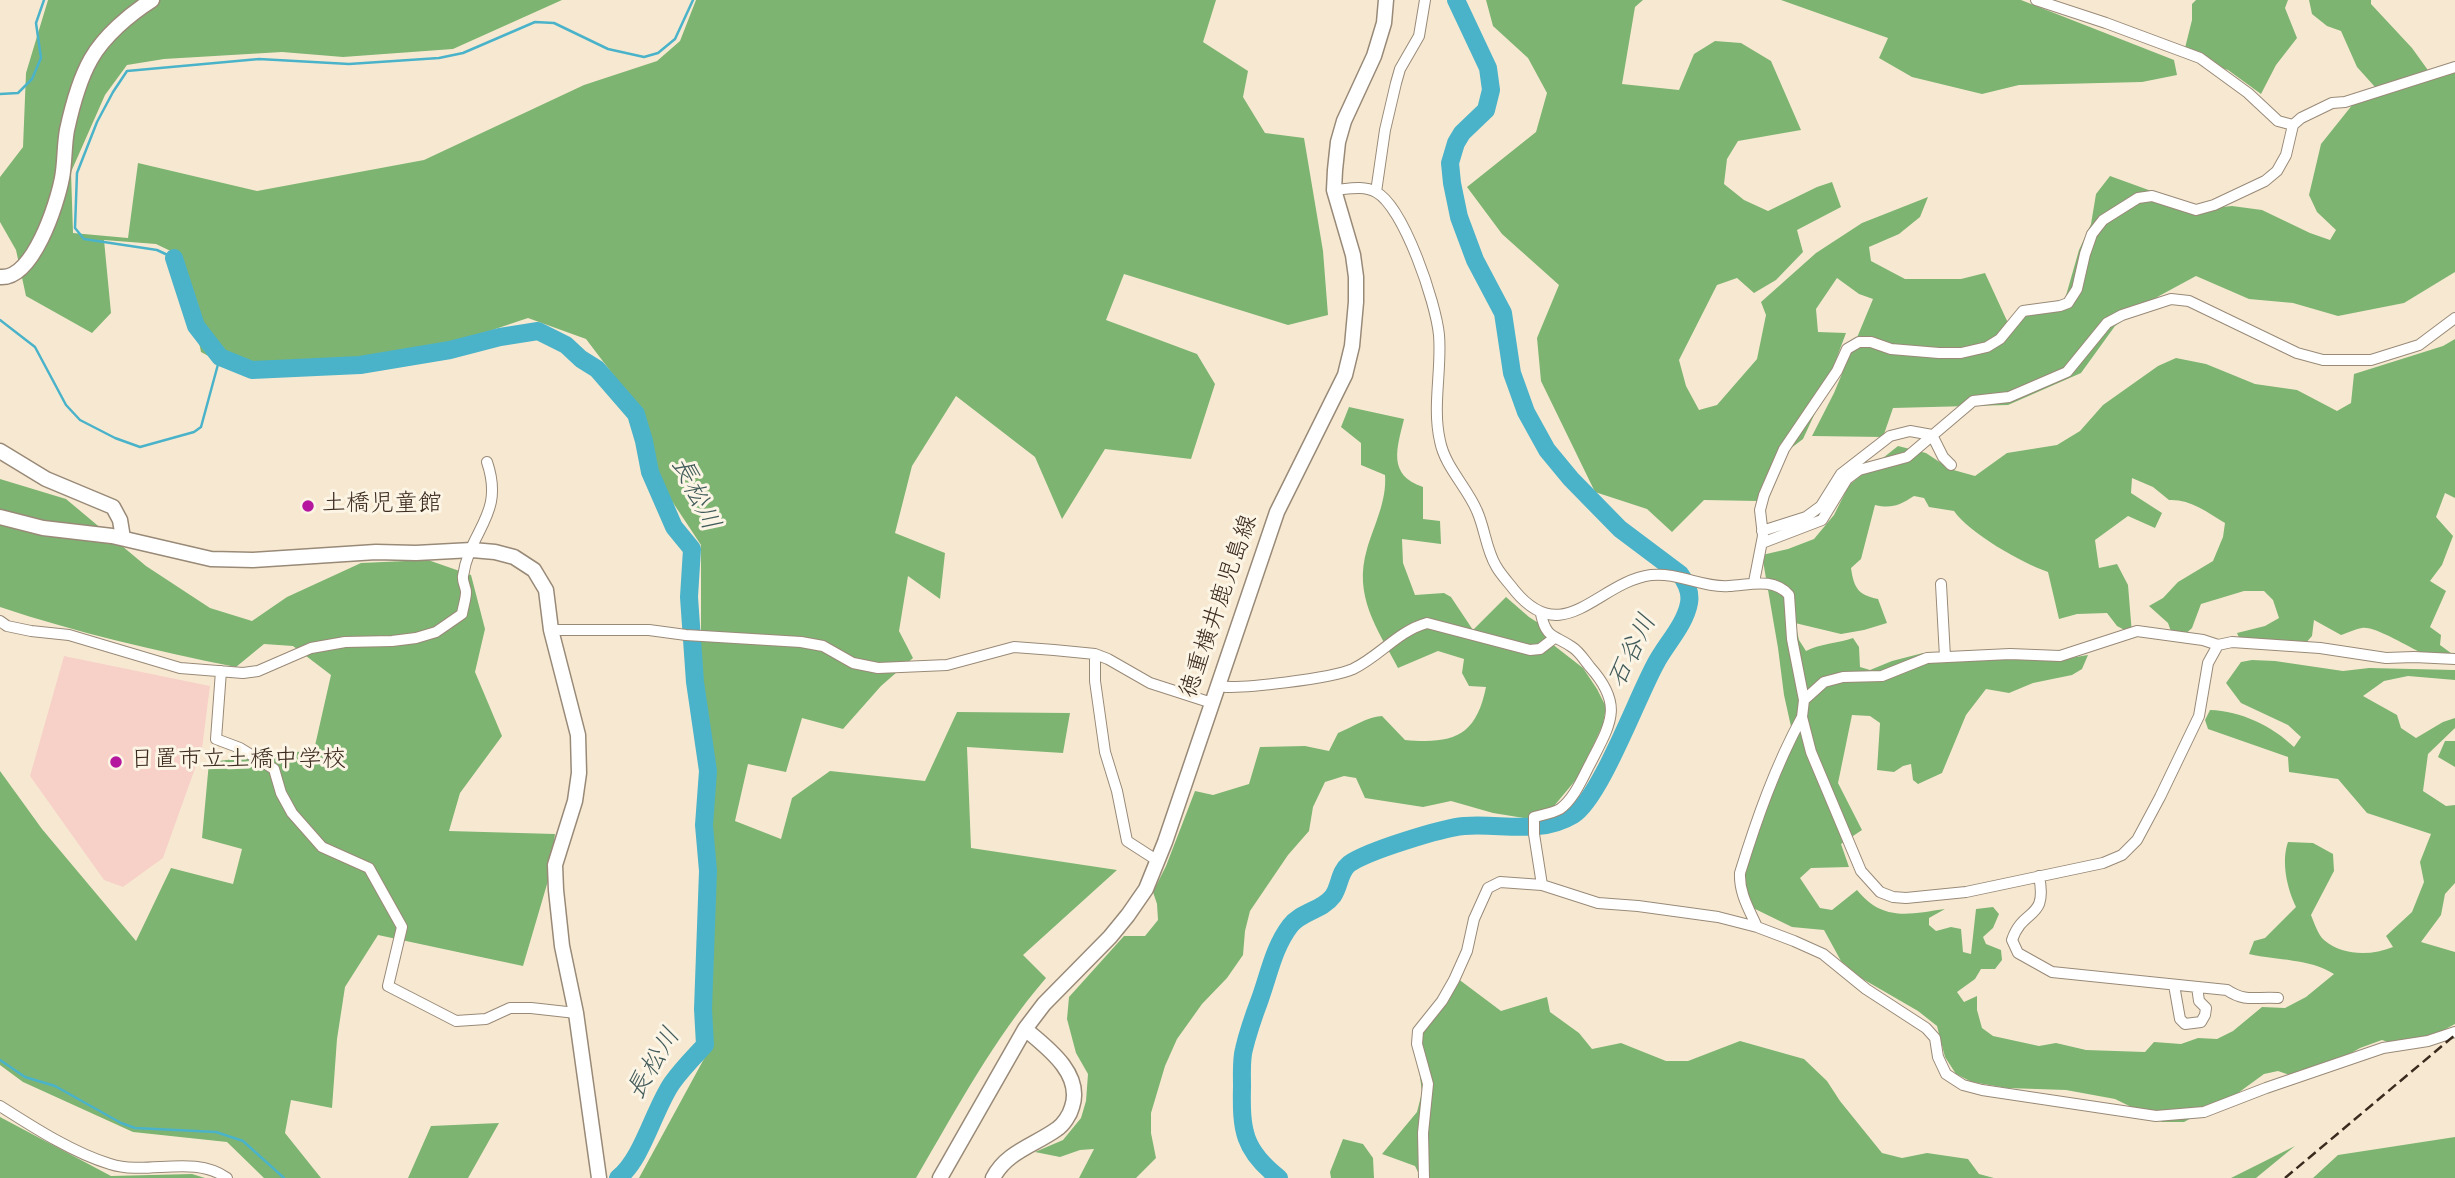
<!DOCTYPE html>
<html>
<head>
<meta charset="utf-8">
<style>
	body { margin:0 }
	canvas { display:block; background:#f7e9d1 }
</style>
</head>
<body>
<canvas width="2455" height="1178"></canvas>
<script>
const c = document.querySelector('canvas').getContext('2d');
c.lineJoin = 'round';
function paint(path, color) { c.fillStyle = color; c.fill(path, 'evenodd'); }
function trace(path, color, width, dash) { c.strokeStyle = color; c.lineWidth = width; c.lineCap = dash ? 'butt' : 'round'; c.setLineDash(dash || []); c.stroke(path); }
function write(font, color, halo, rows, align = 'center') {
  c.font = font + ' "Indie Flower","Klee One",sans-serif'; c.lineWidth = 6; c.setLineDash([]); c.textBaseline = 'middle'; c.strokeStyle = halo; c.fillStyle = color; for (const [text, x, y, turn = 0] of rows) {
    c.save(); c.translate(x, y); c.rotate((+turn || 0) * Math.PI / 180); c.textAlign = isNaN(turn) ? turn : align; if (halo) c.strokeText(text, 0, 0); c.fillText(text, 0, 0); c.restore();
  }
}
paint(new Path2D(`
	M64,656L210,686L202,749L163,858L123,887L104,880L30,776Z`), '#f7d1c8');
paint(new Path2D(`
	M48,0H562L453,49L343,57L282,52L164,59L127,65L105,95L71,172L73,233L128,238L138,163L257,191L424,160L584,85L657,61L680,41L696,0H1216L1203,42L1248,71L1243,97L1265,133L1304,138L1323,251L1328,315L1288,325L1124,274L1106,320L1197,354L1215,384L1191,459L1105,449L1062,519L1035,457L956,396L912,466L895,533L945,553L940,599L908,576L899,631L913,658L881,686L843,729L802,718L786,772L748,764L735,821L781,839L792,798L830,771L925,781L957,712L1070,713L1063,753L967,747L971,848L1117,870L1023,955L1046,978C994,1038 956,1110 916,1178H639L711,1046L710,821L701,672V545L658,480L643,414L586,339L528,318L415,356L242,374L201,352L181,256L156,244L104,240L111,313L92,333L26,296L16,250L0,222V177L23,147L26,73Z
	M1486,0H1643L1635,7L1622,84L1679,90L1694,54L1715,41L1741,43L1771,61L1801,130L1738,141L1727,159L1724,184L1744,200L1768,211L1817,187L1832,182L1841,207L1797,230L1803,252L1776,280L1754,293L1737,278L1717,285L1679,360L1686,386L1699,410L1717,405L1757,359L1766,315L1761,302L1816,253L1862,223L1928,197L1920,217L1899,234L1869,247L1871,261L1905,279H1961L1985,273L2008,323L2065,299L2079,250L2091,224L2096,194L2110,176L2201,209L2232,206L2262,210L2310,233L2330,240L2336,230L2317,212L2309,195L2321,144L2357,99L2375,87L2357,67L2341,31L2327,26L2312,14L2309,0H2371V4L2412,48L2430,73L2455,63V272L2404,303L2338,316L2293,303L2249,299L2196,276L2159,296L2115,326L2081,373L2008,405L1893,408L1883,437L1812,436L1834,393L1873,299L1859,294L1837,278L1816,309L1818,332L1846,333L1821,400L1803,439L1786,452L1758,501L1704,500L1672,532L1647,509L1595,492L1541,381L1537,338L1559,285L1502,234L1467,187L1536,132L1547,93L1528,58L1493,26Z
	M1781,0H2021L2174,60L2177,75L2142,82L2019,85L1982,94L1912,77L1879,58L1888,38Z
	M2196,0H2288L2285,8L2297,38L2276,65L2261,94L2228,70L2183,56L2192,20V4Z
	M2455,339V498L2445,493L2436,517L2453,536L2442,565L2430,581L2446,591L2430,627L2441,635L2440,645L2455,656C2445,655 2431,657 2422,653C2408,647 2375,626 2362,628C2355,629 2347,633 2341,635L2314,620L2312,636L2304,645L2241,642L2237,633L2265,626L2279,618L2273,600L2264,591H2244L2201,604L2192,628L2182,637H2173L2168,623L2149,606L2163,598L2178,582L2213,561L2223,537L2225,523C2207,512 2190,499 2169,500L2153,487L2132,478L2131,493L2162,513L2155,528L2128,516L2095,540L2099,568L2117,564L2128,585L2132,634L2117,626L2107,613L2077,614L2059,619L2048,572C2022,563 1969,533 1954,511L1929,507L1924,498L1914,496C1900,505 1892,509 1875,505L1861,559L1851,568C1854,588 1858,595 1878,599L1887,623L1864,630L1841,634L1795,623L1799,640L1806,651C1818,644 1839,643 1853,638L1859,647L1860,667L1870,670L1892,661L1923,653L1945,660L1979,656L2064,659L2088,655L2082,669L2072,675L2033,683L2009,693L1986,689L1966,715L1942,773L1918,784L1913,780L1911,764L1903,766L1894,772L1877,770L1880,723L1870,716L1852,715L1838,783L1862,830L1841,844L1849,867L1811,868L1800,878L1820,908L1832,910L1857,890C1883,922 1909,914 1945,909L1929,918V925L1936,931L1951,927L1961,929L1963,952L1971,954L1976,909L1993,907L1999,914L1993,928L1983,937L1986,944L2001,950L2002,960L1995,969H1981L1975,979L1957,992L1964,1002L1977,996V1010L1982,1028L1993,1036L2039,1046L2056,1043L2086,1050L2145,1052L2154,1042L2181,1044L2198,1038L2217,1039L2233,1031L2262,1007L2285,1008L2306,997L2334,974C2308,958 2279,961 2249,954L2254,941L2265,938L2296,907C2287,888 2281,862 2288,842L2313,843L2333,854L2334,871L2311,915C2314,922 2318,935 2324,940C2343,956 2371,956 2393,947L2386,936L2412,912L2424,882L2420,862L2431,834L2367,813L2338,779L2289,772L2288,757L2208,729L2205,720L2210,710C2241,711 2272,726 2294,747L2301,737L2288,725L2241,703L2226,683L2241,662L2252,660L2275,661L2343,671L2369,668L2455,670V680L2408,676L2384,681L2363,696L2397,715L2401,728L2416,738L2443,722L2455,718V728L2428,754L2423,791L2446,806L2455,805V883L2445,894L2441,915L2421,942L2455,952V1024L2408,1049L2382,1040L2360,1048L2304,1080L2278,1071L2264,1074L2238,1093L2184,1122H2162L2115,1099L2066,1090L2007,1088L1972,1082L1956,1074L1945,1057L1937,1026L1918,1011L1861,978L1841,961L1824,930L1792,927L1751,907L1744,877L1746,847L1794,740L1784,695L1778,648L1762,555L1788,549L1814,539L1834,515L1849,485L1898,446L1926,453L1950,469L1975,476L2007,453L2057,445L2080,431L2103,405L2158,366L2176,358L2206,364L2255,384L2297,390L2337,411L2351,403L2354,374L2443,346Z
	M1349,407L1404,419C1397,448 1387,475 1423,487V519L1440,521L1441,544L1402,539L1403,563L1415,595L1444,593L1451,597L1473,630L1506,597L1529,617L1543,626L1547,640L1583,668L1597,689L1606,707L1603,724L1579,776L1549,812L1530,819L1493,813L1451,801L1423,807L1365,798L1356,778L1344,776L1325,782L1313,807L1309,831L1288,855L1250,911L1245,931L1243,955L1227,978L1202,1004L1177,1039L1165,1066L1151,1113V1133L1156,1158L1136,1178H1079L1094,1149L1080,1150L1060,1157L1035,1152L1063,1140L1081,1118L1086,1101L1088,1074L1076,1053L1067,1019L1069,997L1124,936H1145L1158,920L1157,904L1153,892L1166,866L1195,791L1213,795L1249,784L1260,747L1305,746L1329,751L1338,733C1353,727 1366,717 1382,716L1405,740C1453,744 1476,737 1486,687L1469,686L1462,673L1464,659L1438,651L1398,668C1377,628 1353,596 1367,549C1374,525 1387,501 1385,475L1361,465V443L1341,427Z
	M0,479L66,499L146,566L210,608L252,621L287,597L361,563L428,560L471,575L485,629L475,672L502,736L460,793L449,831L555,834L550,874L523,966L378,935L345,987L337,1039L332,1108L291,1100L285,1133L321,1178H264L227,1142L133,1132L23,1082L0,1065V771L42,829L136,941L171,868L233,884L242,849L202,838L209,762L314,750L331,675L293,646L264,644L236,667C156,651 78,633 0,607Z
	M2445,741H2455V767L2438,757Z
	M1457,978L1501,1011L1547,997L1550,1012L1579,1033L1592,1049L1621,1043L1666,1061H1688L1740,1041L1804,1059L1827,1081L1840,1101L1882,1153L1902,1158L1927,1153L1968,1159L1979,1174L1994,1178H1421L1415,1166L1382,1154L1417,1112L1422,1092L1417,1054L1421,1033Z
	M0,1117L111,1176L192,1174L205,1178H0Z
	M499,1123L468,1178H408L431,1126Z
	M2455,1137V1178H2313L2338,1155Z
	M1343,1139L1363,1144L1373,1158L1374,1178H1331L1330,1172Z
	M2295,1146L2256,1178H2231Z`), '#7eb472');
trace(new Path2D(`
	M0,94L18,93L32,79L41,58L36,23L44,0
	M174,258L157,250L84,239L75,228L77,173L97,122L113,92L127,71L259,59L349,64L439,58L463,53L535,22L554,23L608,49L644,57L658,53L675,39L693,0
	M0,320L35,347L66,405L80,420L115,438L140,447L194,432L201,427L220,357
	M0,1060L25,1077L55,1086L121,1123L135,1128L216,1132L243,1141L284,1178`), '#4bb3c9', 2.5);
trace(new Path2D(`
	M174,258L196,326L220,357L252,370L360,365L450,350L500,337L538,331L566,345L581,359L597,369L636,414L644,441L650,472L674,527L692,549L689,597L695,682L708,771L704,825L708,871L703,1009L705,1045C694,1057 682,1069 672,1083C654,1109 642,1160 618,1178
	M1279,1178C1243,1150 1241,1130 1242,1086C1242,1074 1241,1060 1244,1049C1248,1032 1254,1015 1260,999C1269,974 1274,947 1290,926C1301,911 1322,911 1333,896C1340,886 1339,872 1349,864C1367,851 1442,828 1464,826C1501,823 1540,835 1573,815C1600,799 1638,695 1656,663C1666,644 1685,625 1689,603C1691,592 1686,582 1680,574L1620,529L1571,479L1547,450L1526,412L1512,373L1503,313L1475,260L1459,217L1452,183L1450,163L1456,143L1462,133L1486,110L1491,90L1488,68L1456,0`), '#4bb3c9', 18);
const street = new Path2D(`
	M2036,0L2106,23L2200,58L2248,93L2278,121L2293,125
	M1334,190C1348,189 1363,185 1376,192C1404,207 1436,303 1439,335C1442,369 1432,407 1440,441C1445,467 1467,487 1477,511C1485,529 1486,549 1496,566C1501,575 1509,583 1515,591C1564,650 1598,582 1651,575C1678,572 1703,588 1729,586C1750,585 1773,577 1789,595L1792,639L1804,700L1802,717L1811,752L1861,871L1880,892L1893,897L1906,898L1966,892L2103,863L2122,855L2137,840L2160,797L2199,716L2208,663L2218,645
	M1376,192L1385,130L1396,83L1400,69L1419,36L1425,0
	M1762,531L1806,517L1821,506L1841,474L1890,436L1910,431L1932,435L1943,457L1951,465
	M1762,543L1822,520L1847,479L1859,470L1907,457L1973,401L2009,397L2067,372L2107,323L2122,315L2171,299L2189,301L2297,353L2323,360H2371L2419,345L2455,318
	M1754,582L1763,536L1760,510L1764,495L1784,449L1837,371L1847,349L1859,342H1871L1891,349L1939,353H1961L1987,347L2000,339L2023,311L2060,306L2068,303L2077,289L2085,254L2092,234L2103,220L2138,198L2152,196L2196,210L2214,205L2265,181L2277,171L2286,155L2293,125L2301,118L2332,103L2345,102L2455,67
	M1941,584L1945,657
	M1541,614C1546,639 1555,635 1572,647C1579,651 1585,661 1590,667C1624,705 1611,723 1590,764C1582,779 1574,799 1560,809C1553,813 1542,815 1534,817V834L1542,885
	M0,621L7,626L31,631L69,635L180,668L243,673L258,671L311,648L345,642L392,641L416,638L436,632L462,614C463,607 466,599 466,592C466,587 462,582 463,576C470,529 505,515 487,462
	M551,630H649L686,635L801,642L823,646L853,663L878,668L947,665L1014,647L1054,650L1095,654L1108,659L1150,683L1212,703
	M1095,654V681L1105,752L1117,791L1127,841L1158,861
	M221,671L216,739L240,748L274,769L281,793L292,813L322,847L369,868L402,927L388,986L456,1021L486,1019L510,1008H531L576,1013
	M1218,686C1239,690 1333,678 1353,669C1380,656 1398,631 1427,623L1530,650L1540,649L1553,639
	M1804,700L1824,682L1843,677L1882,676L1927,658L2010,654L2060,656L2137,631L2203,640L2218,645L2232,642L2320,648L2386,658L2414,657L2455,659
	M2039,876C2048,921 2023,907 2012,940L2018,953L2052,972L2227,990C2246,1003 2257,996 2278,998
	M1757,927C1749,909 1739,893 1740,873C1757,818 1775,767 1802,717
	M2174,985L2180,1019L2185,1024L2201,1022L2205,1015L2206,1008L2199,1001L2197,987
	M0,1106C33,1127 73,1153 110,1164C147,1176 193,1154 227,1178
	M1424,1178L1423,1133L1428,1084L1417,1044L1418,1031L1442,1001L1454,980L1467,951L1474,919L1488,888L1500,882L1542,885L1598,903L1638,906L1718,917L1757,927L1794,941L1823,954L1866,989L1926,1028L1935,1038L1938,1057L1946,1074L1963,1085L1982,1090L2156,1116L2204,1112L2266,1088L2383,1048L2428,1041L2455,1032`);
const secondary = new Path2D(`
	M0,277C33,280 57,204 62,178C65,163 64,146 67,130C72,107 79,80 91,59C104,36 130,14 152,0
	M0,451L46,479L113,507L120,520L123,538
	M0,517L43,528L112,536L211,559L253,560L376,552L416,553L472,550L495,552L514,557L534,570L546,590L551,630L578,735L579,773L575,801L555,865L556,890L562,946L576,1013L599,1178
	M940,1178L1025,1029L1044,1004L1110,937L1128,915L1146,889L1165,842L1277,512L1345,375L1352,346L1356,302V277L1353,255L1334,190L1335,170L1338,142L1344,121L1374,56L1384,23L1386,0
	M993,1178C1006,1152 1035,1145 1057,1129C1063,1125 1070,1115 1072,1107C1083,1074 1048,1048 1025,1029`);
trace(street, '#998a78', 12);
trace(secondary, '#998a78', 17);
trace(street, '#fff', 10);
trace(secondary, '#fff', 14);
trace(new Path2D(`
	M2285,1178L2455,1035`), '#3b2a1e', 2.5, [10, 5]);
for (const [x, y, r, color] of [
	[308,506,7,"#b5179e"],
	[116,762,7,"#b5179e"]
]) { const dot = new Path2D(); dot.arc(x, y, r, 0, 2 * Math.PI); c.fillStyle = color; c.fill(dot); trace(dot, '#fcf5e5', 2.5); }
write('24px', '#3b2a1e', '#fcf5e5', [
	["土橋児童館",322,506],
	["日置市立土橋中学校",130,762]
], 'left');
write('24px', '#3b2a1e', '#fcf5e5', [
	["徳重横井鹿児島線",1221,607,-71]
]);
write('italic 26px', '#415a5a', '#fcf5e5', [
	["長松川",693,495,64],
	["石谷川",1635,652,-64],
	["長松川",656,1065,-59]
]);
</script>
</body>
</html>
